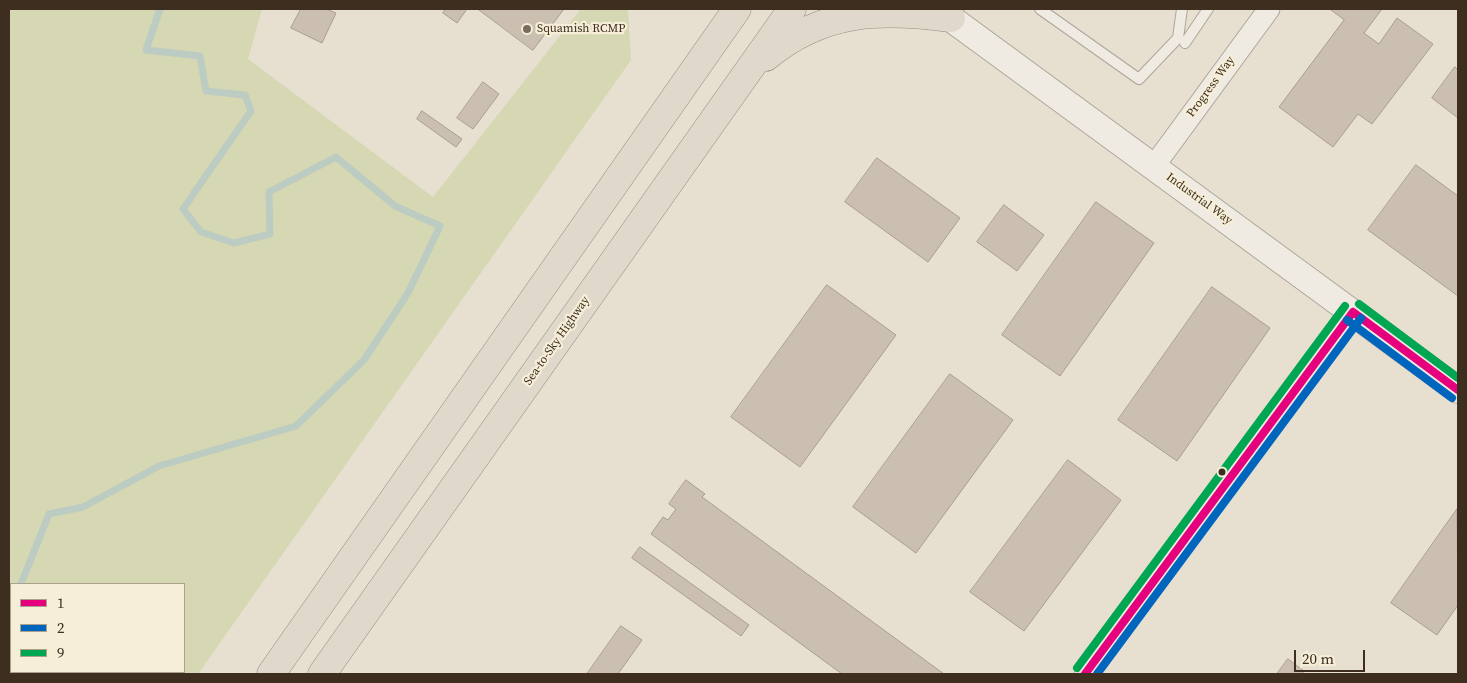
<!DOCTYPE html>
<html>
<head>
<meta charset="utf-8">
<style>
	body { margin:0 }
	#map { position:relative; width:1467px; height:683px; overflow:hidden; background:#e7e0d1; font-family:"Source Serif 4",serif }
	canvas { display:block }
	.frame { position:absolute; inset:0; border:10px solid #3d2e20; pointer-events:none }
	.legend { position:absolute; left:10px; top:583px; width:175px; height:90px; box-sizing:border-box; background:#f7eed8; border:1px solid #ada18e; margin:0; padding:6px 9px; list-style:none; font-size:15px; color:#3d2e20 }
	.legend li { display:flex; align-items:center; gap:10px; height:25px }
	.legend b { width:25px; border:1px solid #ada18e }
	.scale { position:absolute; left:1294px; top:650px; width:71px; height:22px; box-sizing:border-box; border:2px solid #3d2e20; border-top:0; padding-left:6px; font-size:15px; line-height:18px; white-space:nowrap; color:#3d2e20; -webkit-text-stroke:4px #f7eed8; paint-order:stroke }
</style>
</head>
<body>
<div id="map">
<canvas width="1467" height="683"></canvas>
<div class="frame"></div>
<ul class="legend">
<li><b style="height:6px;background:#e5007d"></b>1</li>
<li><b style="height:6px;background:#0065bd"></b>2</li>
<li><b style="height:6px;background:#00a651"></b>9</li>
</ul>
<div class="scale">20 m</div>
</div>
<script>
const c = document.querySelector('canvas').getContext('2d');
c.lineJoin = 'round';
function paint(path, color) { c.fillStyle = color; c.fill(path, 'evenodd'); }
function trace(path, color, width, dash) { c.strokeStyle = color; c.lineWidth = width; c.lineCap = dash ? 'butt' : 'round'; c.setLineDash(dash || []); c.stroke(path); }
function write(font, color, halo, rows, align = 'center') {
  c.font = font + ' "Source Serif 4",serif'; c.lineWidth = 4.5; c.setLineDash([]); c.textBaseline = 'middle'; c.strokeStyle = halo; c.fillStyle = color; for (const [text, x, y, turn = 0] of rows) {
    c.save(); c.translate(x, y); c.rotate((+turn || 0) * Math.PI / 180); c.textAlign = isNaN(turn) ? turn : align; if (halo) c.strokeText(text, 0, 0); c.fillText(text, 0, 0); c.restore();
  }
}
paint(new Path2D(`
	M9,9H262L248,59L433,197L581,9H628L631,60L198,674H9ZM11,584H184V672H11Z`), '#d6d7b3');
trace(new Path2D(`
	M21,584L49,514L83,507L159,466L296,426L364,360L408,293L440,226L395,206L336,157L269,192L270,234L234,243L201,232L183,209L251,111L245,95L206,91L200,56L146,50L160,9
	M9,613L11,609`), '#bcccc2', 7);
const building = new Path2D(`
	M301,9H326L336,13L322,43L291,28Z
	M446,9H467L457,23L443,13Z
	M478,9H564L533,50Z
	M1330,9H1382L1364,33L1379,44L1397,18L1433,44L1372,124L1358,114L1333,147L1279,107L1344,20Z
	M1455,67L1458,70V118L1432,98Z
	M483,82L499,94L473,129L457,118Z
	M422,111L462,139L456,147L417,119Z
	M877,158L960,218L928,262L845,202Z
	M1416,165L1458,196V296L1368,230Z
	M1096,202L1154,243L1060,376L1002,335Z
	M1004,205L1044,235L1017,271L977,242Z
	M827,285L896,335L800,467L731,417Z
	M1212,287L1270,328L1177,461L1118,420Z
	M950,374L1013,420L916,553L853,507Z
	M1068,460L1121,500L1024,631L970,592Z
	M686,480L705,494L702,497L944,674H842L651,534L663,517L668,520L676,509L669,504Z
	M1457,509L1458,605L1437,635L1391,603Z
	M640,547L749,625L741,636L632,558Z
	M621,626L642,640L618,674H587Z
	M1288,659L1304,671L1302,674H1277Z`);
paint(building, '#cbbfb2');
trace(building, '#a89c90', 1);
const service = new Path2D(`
	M1040,9L1139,79L1178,38L1182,9
	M1185,43L1208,9`);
const minor = new Path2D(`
	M1154,166L1269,9
	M1085,674L1353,312`);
const tertiary = new Path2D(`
	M938,9L1458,390`);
const trunk = new Path2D(`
	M766,57C824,9 881,9 951,18
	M271,674L737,9
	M322,674L792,9`);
trace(service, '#ada599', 12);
trace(minor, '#ada599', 23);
trace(tertiary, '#ada599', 28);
trace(trunk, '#928b80', 29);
trace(service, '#efebe3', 10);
trace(minor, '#efebe3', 21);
trace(tertiary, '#efebe3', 26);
trace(trunk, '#e0d9cb', 28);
trace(new Path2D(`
	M1353,312L1458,390
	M1085,674L1353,312`), '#e5007d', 8);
trace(new Path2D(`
	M1347,320L1452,398
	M1097,674L1361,318`), '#0065bd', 8);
trace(new Path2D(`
	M1359,304L1458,378
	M1077,668L1345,306`), '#00a651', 8);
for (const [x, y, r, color] of [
	[527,29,5,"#786c5e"],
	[1222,472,4.5,"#3d2e20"]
]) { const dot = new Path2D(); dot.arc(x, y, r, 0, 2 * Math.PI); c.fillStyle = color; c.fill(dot); trace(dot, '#f7eed8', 2); }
write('12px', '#3d2e20', '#f7eed8', [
	["Squamish RCMP",537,29]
], 'left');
write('12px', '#3d2e20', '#f7eed8', [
	["Progress Way",1211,87,-54],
	["Industrial Way",1199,199,36],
	["Sea-to-Sky Highway",557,341,-55]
]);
</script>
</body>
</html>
